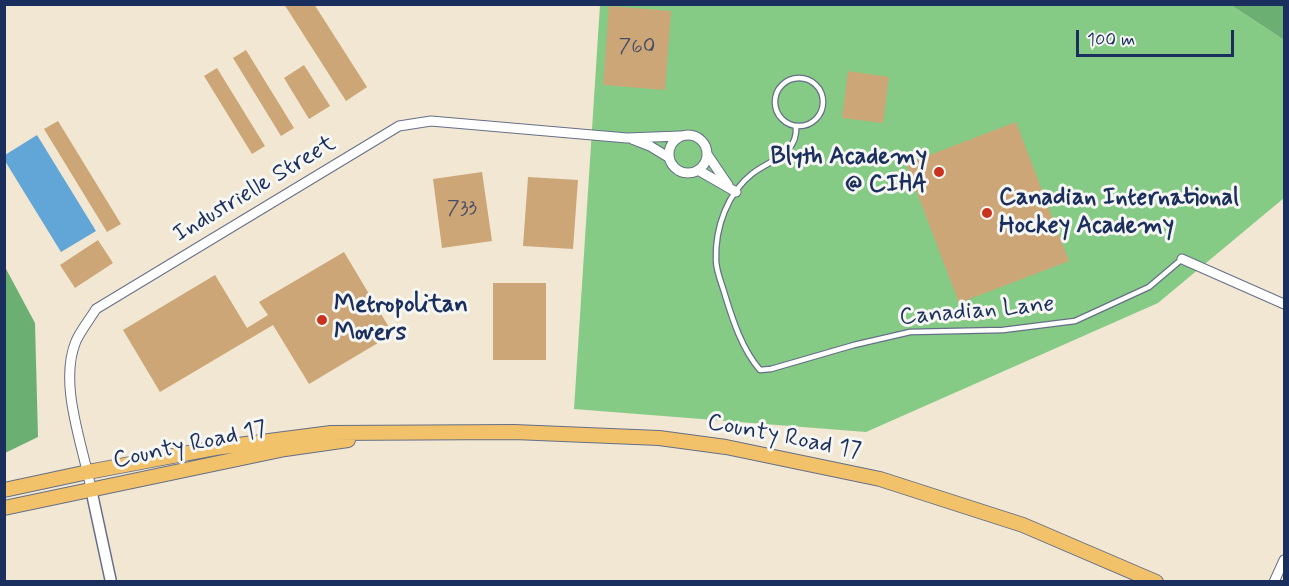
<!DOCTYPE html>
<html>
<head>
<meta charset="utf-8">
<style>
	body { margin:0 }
	#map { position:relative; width:1289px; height:586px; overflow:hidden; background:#f1e7d2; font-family:Mynerve,sans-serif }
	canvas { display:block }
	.frame { position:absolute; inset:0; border:6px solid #1b2f5e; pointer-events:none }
	.scale { position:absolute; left:1076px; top:30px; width:158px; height:27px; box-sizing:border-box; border:3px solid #1b2f5e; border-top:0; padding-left:8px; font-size:18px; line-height:21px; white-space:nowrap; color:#1b2f5e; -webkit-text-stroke:4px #f6f6f2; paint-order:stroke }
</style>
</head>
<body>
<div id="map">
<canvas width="1289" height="586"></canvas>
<div class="frame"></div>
<div class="scale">100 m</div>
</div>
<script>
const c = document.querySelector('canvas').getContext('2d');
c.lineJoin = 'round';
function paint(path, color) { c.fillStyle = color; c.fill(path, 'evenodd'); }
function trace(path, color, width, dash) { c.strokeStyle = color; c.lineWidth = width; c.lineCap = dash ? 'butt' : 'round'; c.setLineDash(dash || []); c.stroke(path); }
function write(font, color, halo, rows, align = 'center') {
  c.font = font + ' Mynerve,sans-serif'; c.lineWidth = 6; c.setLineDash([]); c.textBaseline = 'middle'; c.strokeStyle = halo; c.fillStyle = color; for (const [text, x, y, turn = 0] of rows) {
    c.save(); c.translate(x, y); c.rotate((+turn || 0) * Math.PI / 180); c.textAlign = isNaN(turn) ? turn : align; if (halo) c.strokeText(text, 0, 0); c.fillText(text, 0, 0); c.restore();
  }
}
paint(new Path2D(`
	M600,5H1231L1284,40V198L1158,303L866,432L574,409Z`), '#85cb86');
paint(new Path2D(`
	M1231,5H1284V40Z
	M5,267L35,323L38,437L5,453Z`), '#6caf73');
paint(new Path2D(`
	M37,135L96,231L61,252L5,161V155Z`), '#62a6d7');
paint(new Path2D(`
	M284,4H314L367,87L346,101Z
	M609,6L671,11L665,90L603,85Z
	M246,50L294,128L281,136L233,58Z
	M304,65L330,106L309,119L284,78Z
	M217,68L265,146L252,154L204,76Z
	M848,71L889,77L883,123L842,118Z
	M58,121L121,224L107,232L44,129Z
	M1016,122L1069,261L959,303L906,164Z
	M482,172L492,241L442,248L433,179Z
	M528,177L578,180L573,249L523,246Z
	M98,240L113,263L75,288L60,265Z
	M344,252L393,334L309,384L273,325L160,392L123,330L215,275L247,328L268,315L259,302Z
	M493,283H546V360H493Z`), '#cda677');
const service = new Path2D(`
	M775 102a24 24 0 1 1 48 0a24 24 0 1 1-48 0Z
	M796,126C798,154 772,159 753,173C727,193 715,228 716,260C716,271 722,284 725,295C733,321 742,349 760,370L771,369L854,345L910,332L1003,330L1075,321L1149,287L1182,259`);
const minor = new Path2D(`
	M669 154a19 19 0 1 1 38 0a19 19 0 1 1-38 0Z
	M632,139L650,146L668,157
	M707,154L728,185
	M698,170L736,192
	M1182,259L1284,304
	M91,489C83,445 58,384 76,341C81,330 90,319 96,309L399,126L431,121L627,138L680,136
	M1274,582L1284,560`);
const tertiary = new Path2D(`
	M91,489L111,582`);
const primary = new Path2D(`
	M4,490L88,472L215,448L331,433L514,432L659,438L726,447L880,479L1023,525L1156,582
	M4,508L285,449L348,440`);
trace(service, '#666f87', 7);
trace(minor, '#666f87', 11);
trace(tertiary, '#666f87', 13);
trace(primary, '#666f87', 16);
trace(service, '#fff', 4.5);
trace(minor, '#fff', 9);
trace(tertiary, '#fff', 10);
trace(primary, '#f2c26a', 14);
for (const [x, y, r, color] of [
	[939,172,6,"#c8321e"],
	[987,213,6,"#c8321e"],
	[322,320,6,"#c8321e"]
]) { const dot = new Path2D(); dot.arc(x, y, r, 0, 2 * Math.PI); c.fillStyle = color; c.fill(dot); trace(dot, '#f6f6f2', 2); }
write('21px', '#484d64', null, [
	["760",637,48],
	["733",462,210]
]);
write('bold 24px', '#1b2f5e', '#f6f6f2', [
	["Blyth Academy",927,158,"right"],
	["@ CIHA",927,186,"right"],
	["Canadian International",999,199],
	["Hockey Academy",999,227],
	["Metropolitan",334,306],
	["Movers",334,334]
], 'left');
write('24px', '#1b2f5e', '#f6f6f2', [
	["Industrielle Street",255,190,-31],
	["Canadian Lane",977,312,-5],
	["County Road 17",784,438,11],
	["County Road 17",190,446,-12]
]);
</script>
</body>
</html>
